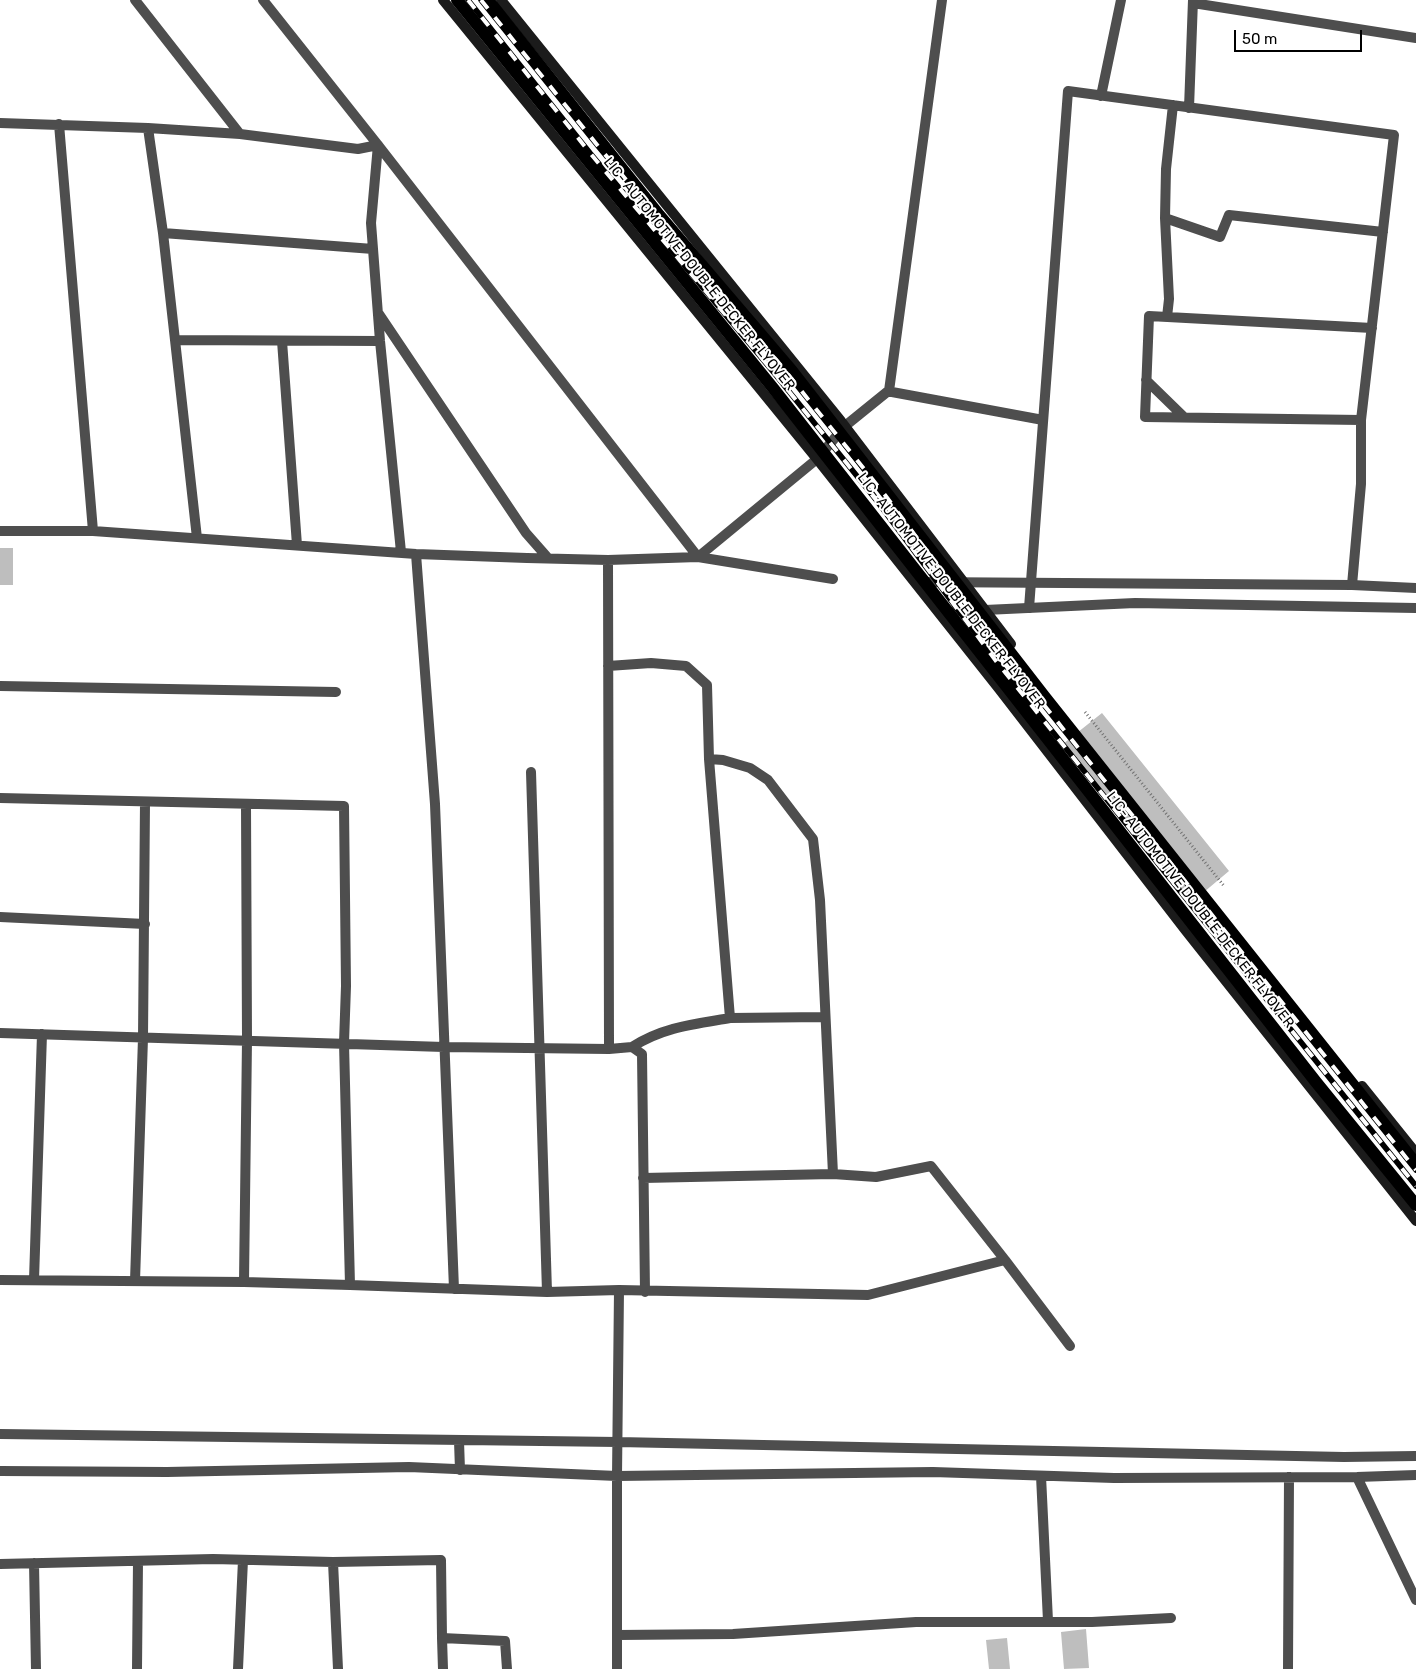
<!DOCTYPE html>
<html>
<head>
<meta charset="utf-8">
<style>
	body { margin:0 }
	#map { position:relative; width:1416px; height:1669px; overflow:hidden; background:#fff; font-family:Rubik,sans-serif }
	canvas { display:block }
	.scale { position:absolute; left:1234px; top:30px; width:128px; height:22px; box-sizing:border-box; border:2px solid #000; border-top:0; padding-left:6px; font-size:15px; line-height:18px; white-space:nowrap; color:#000; -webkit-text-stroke:4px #fff; paint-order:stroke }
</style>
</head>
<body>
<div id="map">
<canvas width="1416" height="1669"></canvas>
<div class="scale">50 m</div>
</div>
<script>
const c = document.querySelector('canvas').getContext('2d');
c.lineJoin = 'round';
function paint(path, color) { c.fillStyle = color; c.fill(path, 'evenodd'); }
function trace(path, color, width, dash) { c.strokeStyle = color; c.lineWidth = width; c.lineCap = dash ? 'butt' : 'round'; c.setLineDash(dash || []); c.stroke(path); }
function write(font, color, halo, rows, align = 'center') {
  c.font = font + ' Rubik,sans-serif'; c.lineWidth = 4; c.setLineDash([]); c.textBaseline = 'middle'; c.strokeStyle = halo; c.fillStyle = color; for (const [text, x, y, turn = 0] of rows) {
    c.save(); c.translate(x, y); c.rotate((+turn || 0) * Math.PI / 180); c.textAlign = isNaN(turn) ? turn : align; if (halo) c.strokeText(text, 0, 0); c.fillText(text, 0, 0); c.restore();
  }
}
paint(new Path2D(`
	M0,548H13V585H0Z
	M1102,713L1229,871L1191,903L1063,744Z
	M1086,1629L1089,1668L1064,1669L1061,1632Z
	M1007,1638L1010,1669H989L986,1640Z`), '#bebebe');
trace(new Path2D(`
	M1085,712L1224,886`), '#707070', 3, [1, 2.5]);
trace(new Path2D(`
	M135,0L240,134
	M1193,3L1416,38
	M1101,96L1121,0
	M1173,105L1166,169L1165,218L1220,237L1229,215L1383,232
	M1189,108L1193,0
	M0,123L148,128L240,134L358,149L378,145L371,223L373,249L380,341L401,552
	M59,124L93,531
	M148,128L163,233L175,340
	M1165,218L1169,299L1167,317
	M163,233L373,249
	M379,314L526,533L548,558
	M282,341L297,545
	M1146,380L1184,417
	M889,391L942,0
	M0,531H93L416,554L527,558L608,560L698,557L378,145L263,0
	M197,538L175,340L380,341
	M416,554L435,804L454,1289
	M698,557L817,459L845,426L887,392H892L1043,420
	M698,557L833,579
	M608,560L609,1049
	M1352,585L1361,484V420
	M1029,608L1068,91L1394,135L1361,420L1145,417L1149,316L1372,328
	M608,666L651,663L686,666L707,685L709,759
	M0,686L336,692
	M531,772L547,1292
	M0,798L344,806L346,986L344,1043L350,1285L547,1292L619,1290
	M246,804L247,1040L244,1282L350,1285
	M0,917L145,924
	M730,1018L825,1017
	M0,1033L444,1047L609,1049L632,1047L642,1054L645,1292
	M632,1047C663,1027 695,1024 730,1018L709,759L723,760L750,768L768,780L813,839L820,900L833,1174L643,1178
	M833,1174L876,1177L931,1166L1005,1260
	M0,1280L244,1282
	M34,1280L42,1034
	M135,1281L143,1038L145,802
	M0,1434L618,1442L1344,1457L1416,1456
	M459,1441L460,1470
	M0,1471L167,1472L409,1467L617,1476L933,1472L1114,1478L1357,1477L1416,1475
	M1041,1476L1048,1621
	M1357,1477L1416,1600
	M333,1562L338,1669
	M34,1563L36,1669
	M0,1564L213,1559L333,1562L441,1560L442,1638L505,1641L507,1669
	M617,1635L733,1634L916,1622H1092L1171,1618
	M442,1638L443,1669
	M137,1669L138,1561
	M238,1669L243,1560
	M617,1669V1476L619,1290L868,1295L1005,1260L1070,1346
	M1288,1669L1289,1477`), '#4e4e4e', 10);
trace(new Path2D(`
	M921,582L1352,585L1416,588
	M942,612L1135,603L1416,608`), '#4e4e4e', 10);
trace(new Path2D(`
	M443,0L817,459L999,689L1186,931L1416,1221
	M501,0L841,421L1011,644
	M1362,1086L1416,1153`), '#1b1b1b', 10);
trace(new Path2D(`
	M457,0L773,388L1316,1082L1416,1205
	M488,0L659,215L792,371L1044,696L1416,1164`), '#000', 12);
const rail = new Path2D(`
	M468,0L590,153L775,374L877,501L996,661L1416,1186
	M481,0L598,146L783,368L885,495L1004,655L1416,1170`);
trace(rail, '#000', 5.5);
trace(rail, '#fff', 4, [11]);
write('14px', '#000', '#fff', [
	["LIC- AUTOMOTIVE DOUBLE DECKER FLYOVER",699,274,51],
	["LIC- AUTOMOTIVE DOUBLE DECKER FLYOVER",951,591,52],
	["LIC- AUTOMOTIVE DOUBLE DECKER FLYOVER",1200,910,52]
]);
</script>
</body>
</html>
